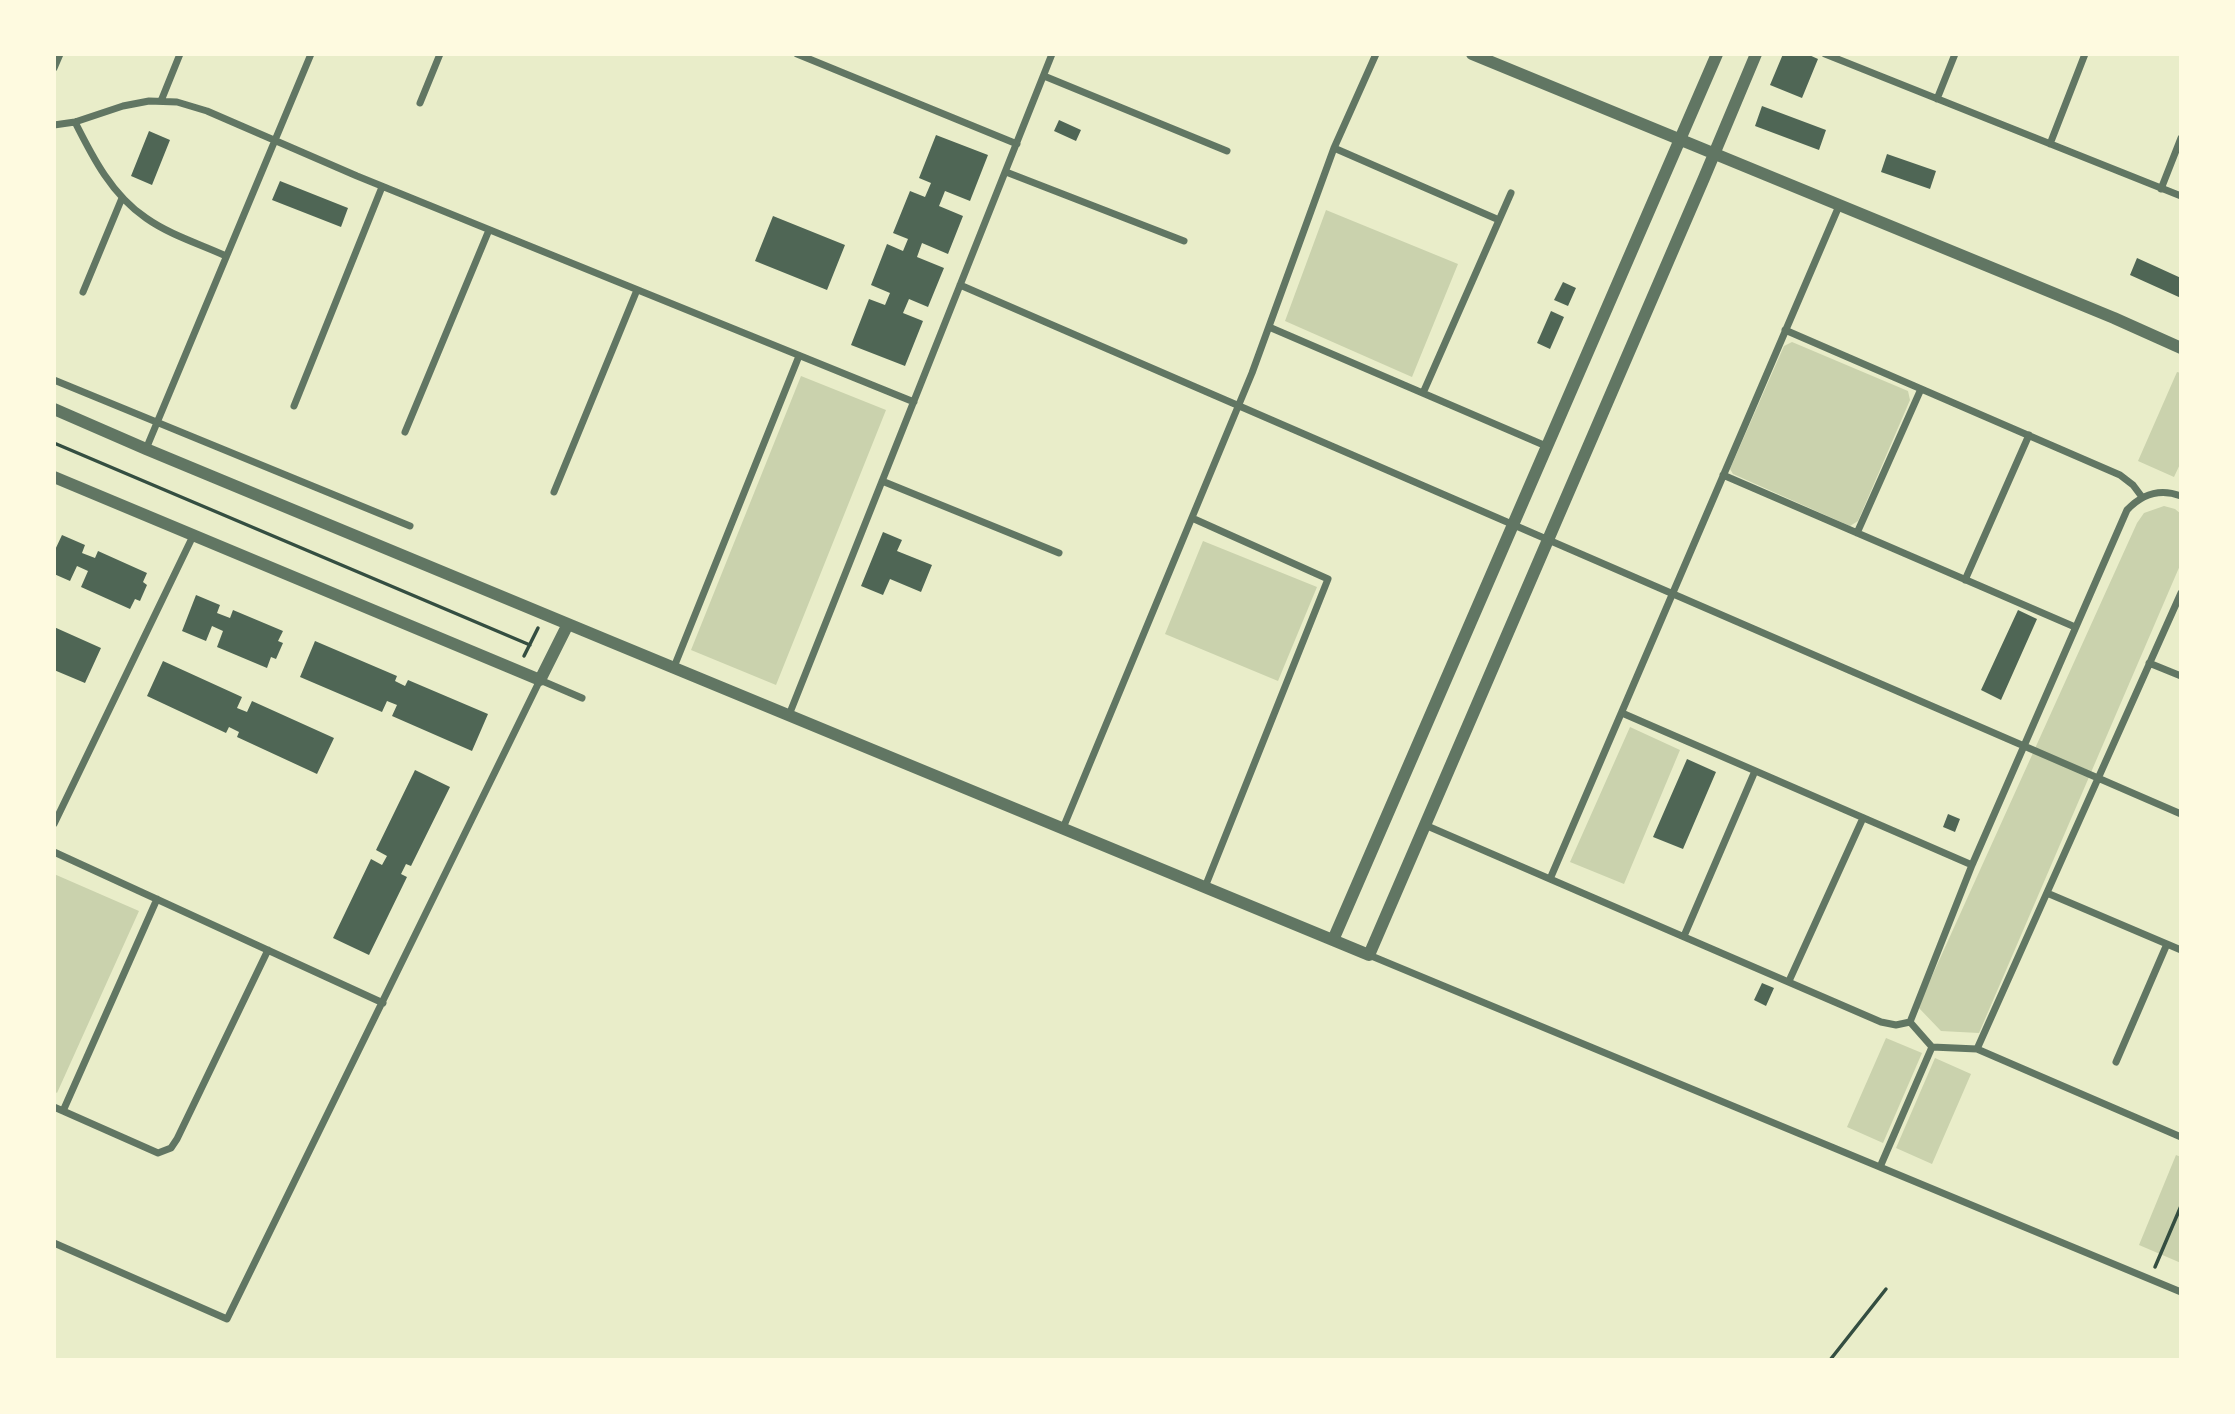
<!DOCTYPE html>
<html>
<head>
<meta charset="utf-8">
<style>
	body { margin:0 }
	#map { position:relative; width:2235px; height:1414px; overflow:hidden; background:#e9edc9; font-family:Barlow,sans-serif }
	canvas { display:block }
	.frame { position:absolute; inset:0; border:56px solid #fefae0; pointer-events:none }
</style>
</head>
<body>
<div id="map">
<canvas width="2235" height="1414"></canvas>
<div class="frame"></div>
</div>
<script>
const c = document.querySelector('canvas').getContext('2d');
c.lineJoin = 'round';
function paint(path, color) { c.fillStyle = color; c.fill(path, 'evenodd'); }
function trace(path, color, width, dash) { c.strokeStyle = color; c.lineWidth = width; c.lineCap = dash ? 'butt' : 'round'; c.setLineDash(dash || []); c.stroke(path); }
paint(new Path2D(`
	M1326,210L1458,264L1412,377L1285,321Z
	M1792,342L1908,391L1910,400L1858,521L1850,526L1733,474L1730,469L1784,346Z
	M2177,372L2181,373V462L2174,477L2138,461Z
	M801,376L886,410L776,685L691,650Z
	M2164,506L2175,509L2181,514V563L1979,1033L1941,1031L1918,1007L2137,523L2144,513Z
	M1203,541L1317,587L1278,681L1165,634Z
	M1630,727L1680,750L1624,884L1570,862Z
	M54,874L139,911L57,1093L54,1091Z
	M1886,1038L1922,1053L1883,1143L1847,1127Z
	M1935,1058L1971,1074L1932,1164L1896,1148Z
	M2176,1155L2181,1157V1263L2139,1245Z`), '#cad2ad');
paint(new Path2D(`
	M1783,54H1807L1818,59L1802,98L1770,85Z
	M1762,106L1826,130L1819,150L1755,126Z
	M1059,120L1081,130L1076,141L1054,131Z
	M149,131L170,140L152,185L131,176Z
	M936,135L988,155L970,201L945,191L939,206L963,216L948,254L922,243L917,257L944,268L928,307L909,299L903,313L923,321L905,366L851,345L869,299L885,305L890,293L871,285L887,244L903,251L908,239L893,233L910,191L925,197L931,183L919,178Z
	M1887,154L1936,171L1930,189L1881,172Z
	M280,181L348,208L341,227L272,200Z
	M773,216L845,245L827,290L755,261Z
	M2137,258L2181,278V298L2130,275Z
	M1563,282L1576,288L1568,306L1554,300Z
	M1551,311L1564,317L1550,349L1537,343Z
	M883,532L902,540L897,551L932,565L921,592L890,579L883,595L861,586Z
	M62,535L85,545L82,553L95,558L98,551L147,573L143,582L147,585L140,601L135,599L130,609L81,587L88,571L77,566L70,581L54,574V552Z
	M196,595L220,605L217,613L230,618L233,610L283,631L278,641L283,643L276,659L271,657L267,668L217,647L223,631L212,626L206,641L182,631Z
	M2018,610L2037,619L2001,700L1981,690Z
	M54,627L101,648L85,683L54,670Z
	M315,641L397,676L395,681L405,686L408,680L488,714L472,751L392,716L397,705L387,701L382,712L300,677Z
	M163,661L242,697L237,708L247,712L252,701L334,738L317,774L237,737L239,732L229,727L226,733L147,696Z
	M1687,759L1716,772L1683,849L1653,837Z
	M415,770L450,787L411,866L406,864L401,874L407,877L369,955L333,938L371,859L382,865L387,856L376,850Z
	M1948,814L1960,819L1955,832L1943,827Z
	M1762,983L1774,988L1766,1006L1754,1000Z`), '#4f6655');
trace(new Path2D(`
	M54,443L530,645
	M524,656L538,628
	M2155,1267L2181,1206
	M1830,1360L1886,1289`), '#344e41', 3.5);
trace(new Path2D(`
	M797,54L1017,144
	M1825,54L2181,196
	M54,68L60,54
	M1044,76L1227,151
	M1937,99L1955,54
	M161,101L180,54
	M420,103L440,54
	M75,122C93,158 112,195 146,218C170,235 200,244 226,256
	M54,125L75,122L123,106L149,101L177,102L207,111L357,176L914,402
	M2050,144L2085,54
	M1334,148L1499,220
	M1006,172L1184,241
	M2161,189L2181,138
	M960,285L2181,814
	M83,292L122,198
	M1269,327L1546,446
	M1785,330L2120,475L2133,485L2142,497
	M54,380L410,526
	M1423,393L1511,193
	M294,406L382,187
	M405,432L489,230
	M146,449L311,54
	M1723,475L2075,627
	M882,481L1059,553
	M554,492L637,290
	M1192,518L1328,579L1205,887
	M1857,533L1921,389
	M1965,580L2029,435
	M2149,663L2181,676
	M674,667L799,356
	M1622,713L1972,865
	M789,715L1052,54
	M54,824L193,536
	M1425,825L1881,1022L1896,1025L1910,1022
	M1063,828L1252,373L1334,148L1376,54
	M54,852L383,1003
	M1550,879L1839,206
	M2047,893L2181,950
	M1684,936L1755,771
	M1369,955L2181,1292
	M1789,981L1863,818
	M1910,1022L1972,865L2127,510C2142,494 2160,488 2181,496
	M1910,1022L1932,1047L1977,1049L2181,1137
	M1977,1049L2181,593
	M2116,1062L2167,944
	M54,1107L158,1153L171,1148L177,1139L268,950
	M63,1111L157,899
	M1880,1167L1932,1047
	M54,1243L227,1319L540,680L582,698`), '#617663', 7);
trace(new Path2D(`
	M1472,54L2114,318L2181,348
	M54,409L146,449L609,641L1369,955L1704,178L1756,54
	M54,477L540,680L568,624
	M1333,940L1717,54`), '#617663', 12);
</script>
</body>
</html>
